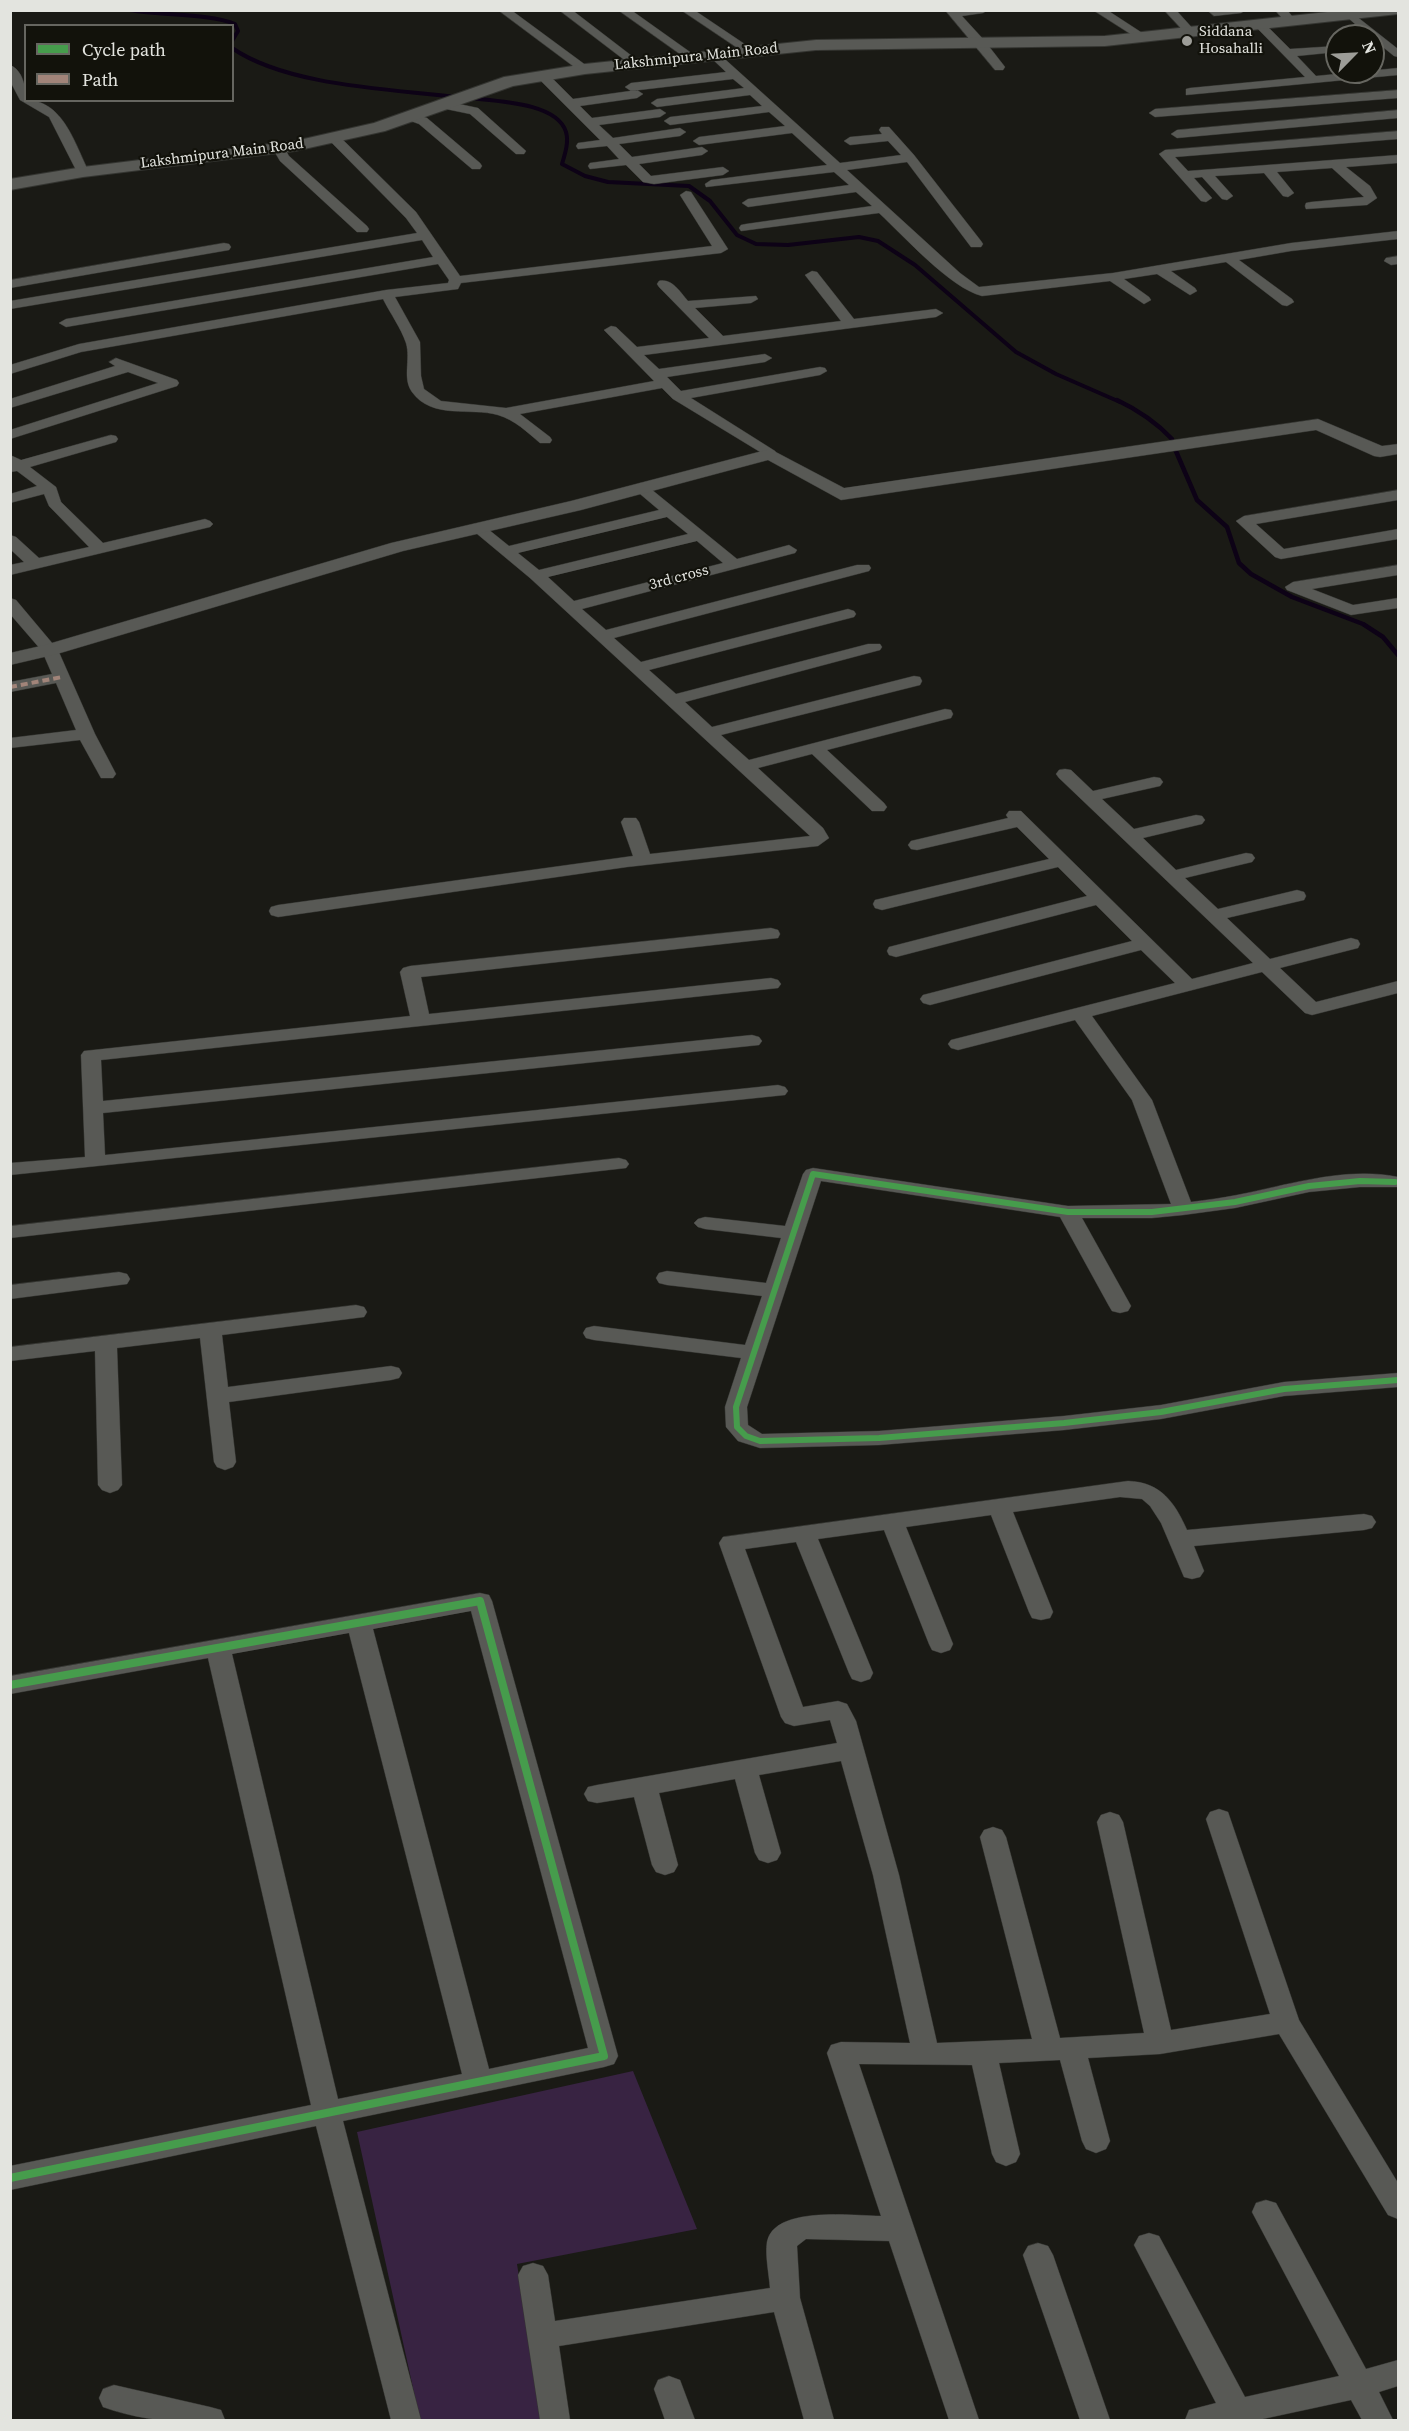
<!DOCTYPE html>
<html>
<head>
<meta charset="utf-8">
<style>
	body { margin:0 }
	#map { position:relative; width:1409px; height:2431px; overflow:hidden; background:#1a1a15; font-family:"Source Serif 4",serif }
	canvas { display:block }
	.frame { position:absolute; inset:0; border:12px solid #e3e4df; pointer-events:none }
	.legend { position:absolute; left:24px; top:24px; width:210px; height:78px; box-sizing:border-box; background:#12120b; border:2px solid #666660; margin:0; padding:8px 10px; list-style:none; font-size:18px; color:#e3e4df }
	.legend li { display:flex; align-items:center; gap:12px; height:30px }
	.legend b { width:30px; border:2px solid #666660 }
	.north { position:absolute; left:1325px; top:24px; width:60px; height:60px; box-sizing:border-box; background:#12120b; border:2px solid #666660; border-radius:50%; rotate:66deg; font-size:16px; font-weight:700; line-height:24px; text-align:center; color:#e3e4df }
	.north::after { content:''; display:block; margin:auto; width:21px; height:27px; background:#9d9d98; clip-path:polygon(50% 0,100% 100%,50% 72%,0 100%) }
</style>
</head>
<body>
<div id="map">
<canvas width="1409" height="2431"></canvas>
<div class="frame"></div>
<ul class="legend">
<li><b style="height:8px;background:#469c4c"></b>Cycle path</li>
<li><b style="height:8px;background:#a18479"></b>Path</li>
</ul>
<div class="north">N</div>
</div>
<script>
const c = document.querySelector('canvas').getContext('2d');
c.lineJoin = 'round';
function paint(path, color) { c.fillStyle = color; c.fill(path, 'evenodd'); }
function trace(path, color, width, dash) { c.strokeStyle = color; c.lineWidth = width; c.lineCap = dash ? 'butt' : 'round'; c.setLineDash(dash || []); c.stroke(path); }
function write(font, color, halo, rows, align = 'center') {
  c.font = font + ' "Source Serif 4",serif'; c.lineWidth = 4.5; c.setLineDash([]); c.textBaseline = 'middle'; c.strokeStyle = halo; c.fillStyle = color; for (const [text, x, y, turn = 0] of rows) {
    c.save(); c.translate(x, y); c.rotate((+turn || 0) * Math.PI / 180); c.textAlign = isNaN(turn) ? turn : align; if (halo) c.strokeText(text, 0, 0); c.fillText(text, 0, 0); c.restore();
  }
}
paint(new Path2D(`
	M633,2071L697,2229L517,2264L542,2420H420L357,2132Z`), '#382342');
trace(new Path2D(`
	M130,10C162,16 208,13 235,24L238,31L232,41
	M232,48C287,86 390,89 456,97
	M469,98C494,101 557,102 566,132C569,142 565,154 562,164L585,176L608,182L689,186L710,201L737,235L756,244L788,245L859,237L878,241L915,265L1016,352L1056,374L1120,402`), '#0d0216', 4);
trace(new Path2D(`
	M1117,400C1138,410 1156,422 1172,439
	M1175,449L1197,500L1227,527L1239,563L1251,574L1292,597L1363,624L1383,637L1398,655`), '#0d0216', 4.5);
const minor = new Path2D(`
	M498,10H511L591,69L585,73L581,72Z
	M559,10H572L641,63L635,67L631,65Z
	M618,10H631L697,57L695,59H687Z
	M681,10H694L755,51L753,53H745Z
	M945,10H988L983,13L962,16L984,40L1005,67L1003,70H995Z
	M1093,10H1107L1150,38L1144,41L1140,40Z
	M1164,10H1176L1195,31V35H1187Z
	M1207,10H1246L1241,13L1214,16Z
	M1275,10H1287L1297,22L1295,24H1287Z
	M1351,12L1398,49V57L1394,56L1373,39V36H1369L1347,17V13Z
	M1261,23L1265,24L1290,49L1337,46V52L1297,56L1316,76L1398,68V75L1186,95V89L1190,88L1305,77L1257,28L1255,26Z
	M713,50L717,52L840,163L901,155L888,141L850,145L844,141L850,137L882,134L879,130L881,127H889L914,155L981,241L983,244L981,247H971L907,162L847,170L960,273L979,287L1113,273L1291,243L1398,231V239L1291,251L1239,260L1292,299L1294,302L1287,306L1282,305L1226,262L1171,271L1195,288L1197,291L1190,295L1157,274L1124,279L1149,297L1151,300L1144,304L1110,281L982,296C950,288 905,237 879,213L741,231L739,228L741,225L746,224L872,206L856,192L748,207L742,203L748,199L849,185L834,172L706,187L705,184L711,180L827,165L792,133L699,145L693,141L699,137L785,126L769,112L670,125L664,121L670,117L762,106L750,95L657,107L651,103L657,99L744,88L733,79L631,91L625,87L631,83L726,72L707,54Z
	M10,65C23,70 26,88 26,100C63,100 75,144 89,172L87,175L83,176L77,172L49,117L20,100L10,81Z
	M542,71L546,72L573,99L637,90L643,94L637,98L580,106L592,118L660,109L666,113L660,117L599,125L613,138L680,128L686,132L680,136L619,144L632,157L702,147L708,151L702,155L639,164L651,176L723,167L729,171L723,175L654,184L643,182L626,165L590,169L588,166L590,163L619,159L607,146L578,149L576,146L578,143L600,140L538,78L536,75Z
	M1398,90V98L1155,117L1149,113L1155,109Z
	M445,101L478,108L526,151L524,154H516L470,114L441,108V102Z
	M1398,110V118L1177,138L1171,134L1177,130Z
	M412,113L427,118L480,163L482,166L480,169H472L419,124L408,120V114Z
	M1398,131V139L1175,157L1188,171L1398,155V163L1346,167L1370,186L1377,198L1367,205L1306,209L1305,206L1306,203L1311,202L1364,197L1332,168L1277,172L1294,193L1288,197L1283,196L1264,173L1215,176L1233,196L1227,200L1222,199L1202,177L1194,178L1212,198L1206,202L1201,201L1159,154L1165,150Z
	M334,134L338,135L416,212L460,276L712,246L680,195L686,191L691,192L728,249L721,253L461,283L458,289L395,297L420,342L421,376L424,389L441,401L506,408L654,381L604,330L611,326L616,327L637,347L709,338L659,287L657,284L659,281C672,278 680,292 688,301L756,296L758,299L751,303L695,308L723,336L841,321L805,275L812,271L817,272L854,319L936,309L943,313L936,317L644,355L659,369L765,354L772,358L765,362L667,377L681,391L820,367L825,368L827,371L820,375L691,398L775,451L777,454L770,458L673,399L662,388L520,414L550,437L552,440L550,443H540C527,432 515,420 498,415C471,407 432,420 412,392C402,378 411,360 406,343C401,328 390,313 383,299L81,352L10,374V365L79,344L386,290L448,283L449,280L438,264L66,327L59,323L66,319L433,257L422,240L10,309V301L417,233L406,218L330,141L328,138Z
	M279,145L283,146L289,156L367,226L369,229L367,232H357L280,161L273,149Z
	M224,243L229,244L231,247L229,250L10,288V280Z
	M1398,256V264L1391,265L1384,261L1386,258Z
	M116,358L177,380L179,383L177,386L10,439V430L158,383L128,372L10,408V399L115,366L109,362Z
	M111,435L116,436L118,439L116,442L30,467L56,487L61,502L103,543L205,519L210,521L213,524L210,527L10,575V565L24,562L10,549V535L16,537L39,558L89,547L49,506L44,494L10,503V494L37,486L17,471L10,472V455L21,460Z
	M641,483L646,485L737,559L789,545L797,550L795,553L582,609L606,630L857,565H869L871,568L869,571L614,638L641,662L848,609L854,611L856,614L854,617L649,670L676,694L868,644H880L882,647L880,650L685,702L712,727L914,676L920,677L922,681L920,685L721,735L749,760L945,709L951,710L953,714L951,718L827,750L884,803L887,807L884,811H872L812,754L758,768L823,828L829,838L818,846L627,867L278,917L271,915L269,911L271,907L278,905L633,856L621,822L624,818H636L639,822L650,854L810,836L530,578L470,528L473,525H483L509,546L659,510L633,488ZM667,517L688,534L539,570L518,553ZM697,541L723,563L574,601L548,577Z
	M1398,490V500L1256,524L1284,549L1398,529V539L1281,559L1275,557L1236,521L1244,516Z
	M1398,565V575L1312,589L1353,605L1398,598V608L1351,615L1287,590L1285,587L1293,582Z
	M10,598L16,600L58,650L95,734L116,774L113,778H101L80,740L10,748V738L76,730L56,683L10,692V682L52,674L42,651L10,614Z
	M1065,769L1071,770L1093,791L1154,777L1160,778L1163,782L1160,786L1102,799L1134,829L1196,815L1202,816L1205,820L1202,824L1143,838L1176,870L1246,853L1252,854L1255,858L1252,862L1185,878L1218,909L1297,890L1304,892L1306,896L1304,900L1227,918L1270,959L1351,938L1358,940L1360,944L1358,948L1280,968L1316,1002L1398,981V993L1312,1015L1305,1013L1262,972L1092,1016L1152,1100L1191,1202C1206,1200 1222,1198 1237,1195C1288,1185 1346,1166 1398,1177V1187H1360L1309,1192L1235,1208L1183,1215L1152,1218H1082L1131,1306L1128,1311L1120,1313L1112,1311L1109,1306L1060,1217L821,1181L747,1407L748,1425L762,1434L879,1431L1064,1416L1161,1405L1284,1382L1398,1373V1387L1284,1396L1161,1419L1064,1430L879,1445L760,1448L738,1441L726,1427L725,1407L741,1358L594,1340L586,1338L583,1333L586,1328L594,1326L745,1345L762,1296L667,1285L659,1283L656,1278L659,1273L667,1271L766,1283L781,1238L705,1229L698,1227L694,1223L698,1219L705,1217L785,1226L803,1174L806,1170L813,1168L1068,1206L1171,1204L1132,1100L1075,1020L958,1050L951,1048L948,1044L951,1040L1175,983L1141,950L930,1005L923,1003L920,999L923,995L1132,941L1096,905L896,957L889,955L887,951L889,947L1087,896L1058,867L882,910L875,908L873,904L875,900L1049,859L1017,827L917,850L911,849L908,845L911,841L1008,818L1006,815L1009,811H1021L1192,979L1253,963L1059,778L1056,774L1059,770Z
	M771,928L778,930L780,934L778,938L421,977L429,1014L771,978L778,980L781,984L778,988L101,1060L103,1101L752,1035L759,1037L762,1041L759,1045L103,1113L105,1155L778,1085L785,1087L788,1091L785,1095L10,1175V1163L85,1157L81,1055L84,1051L410,1016L400,972L403,968L410,966Z
	M619,1158L626,1160L629,1164L626,1168L10,1238V1226Z
	M119,1272L127,1274L130,1279L127,1284L10,1299V1285Z
	M356,1305L364,1307L367,1312L364,1317L222,1335L228,1387L391,1366L399,1368L402,1373L399,1378L391,1380L229,1402L236,1462L233,1467L225,1470L217,1467L214,1462L200,1338L117,1348L122,1485L118,1490L110,1493L102,1490L98,1485L95,1351L10,1361V1347Z
	M1128,1481C1161,1482 1175,1503 1187,1530L1364,1514L1372,1516L1376,1522L1372,1528L1364,1530L1194,1546L1204,1571L1200,1577L1192,1579L1184,1577L1161,1523L1150,1506L1142,1499L1120,1497L1013,1512L1053,1612L1050,1618L1041,1620L1032,1618L1029,1612L991,1515L906,1527L953,1644L950,1650L941,1653L932,1650L929,1644L884,1530L818,1539L873,1673L870,1679L861,1682L852,1679L849,1673L796,1542L745,1549L803,1707L838,1701L847,1704L856,1721L899,1875L937,2043L1032,2039L980,1837L984,1830L993,1827L1002,1830L1006,1837L1060,2038L1144,2033L1097,1822L1101,1815L1110,1812L1119,1815L1123,1822L1171,2030L1270,2014L1206,1819L1210,1812L1219,1809L1228,1812L1299,2020L1398,2183V2219L1388,2215L1279,2034L1160,2054L1088,2058L1110,2141L1106,2149L1096,2153L1086,2149L1082,2141L1060,2060L999,2063L1020,2154L1016,2162L1006,2166L996,2162L992,2154L972,2065L859,2064L979,2420H949L889,2241L806,2239L797,2246L800,2298L834,2420H804L774,2312L559,2346L570,2420H540L518,2275L523,2266L533,2263L543,2266L548,2275L555,2321L770,2288C769,2274 765,2256 767,2242C774,2205 855,2216 881,2216L827,2053L831,2045L841,2042L910,2043L873,1875L841,1761L759,1775L781,1853L777,1860L768,1863L759,1860L755,1853L735,1779L659,1793L678,1865L674,1872L665,1875L656,1872L652,1865L634,1797L597,1803L588,1801L584,1794L588,1787L597,1785L837,1743L830,1720L794,1726L785,1723L781,1717L719,1543L723,1537Z
	M480,1593L489,1595L492,1601L618,2056L614,2064L604,2067L343,2121L421,2420H391L316,2126L10,2190V2166L311,2105L208,1658L10,1694V1676ZM471,1611L588,2048L489,2069L373,1629ZM349,1633L462,2074L338,2099L232,1654Z
	M1266,2200L1276,2203L1366,2369L1398,2360V2386L1379,2392L1393,2420H1362L1351,2400L1258,2420H1185L1189,2410L1216,2403L1134,2245L1139,2236L1149,2233L1159,2236L1245,2397L1339,2376L1252,2212L1256,2203Z
	M1038,2243L1048,2246L1053,2255L1110,2420H1080L1023,2255L1028,2246Z
	M669,2376L680,2380L695,2420H665L654,2389L658,2380Z
	M114,2385L210,2407L221,2410L225,2420C185,2424 141,2421 103,2407L99,2398L103,2389Z`);
const tertiary = new Path2D(`
	M1318,419L1382,446L1398,444V454L1380,457L1374,456L1316,430L841,500L768,460L581,510L403,551L57,654L10,665V653L45,645L391,543L571,501L770,449L844,488Z`);
const secondary = new Path2D(`
	M1346,10H1398V14L1105,46L816,50L585,74L513,86L385,131L295,151L83,177L10,190V179L83,167L295,141L374,123L504,77L585,64L816,40L1105,36Z`);
trace(minor, '#343531', 1);
trace(tertiary, '#343531', 1);
trace(secondary, '#343531', 2);
paint(minor, '#585955');
paint(tertiary, '#585955');
paint(secondary, '#585955');
trace(new Path2D(`
	M10,687L62,677`), '#a18479', 4, [7, 4]);
trace(new Path2D(`
	M1395,1182L1360,1181L1309,1186L1235,1202L1152,1212H1068L813,1174L736,1407L737,1427L746,1436L760,1441L879,1438L1064,1423L1161,1412L1284,1389L1398,1380`), '#469c4c', 6);
trace(new Path2D(`
	M10,1685L480,1601L604,2056L10,2178`), '#469c4c', 8);
for (const [x, y, r, color] of [
	[1187,41,6,"#9d9d98"]
]) { const dot = new Path2D(); dot.arc(x, y, r, 0, 2 * Math.PI); c.fillStyle = color; c.fill(dot); trace(dot, '#12120b', 2); }
write('15px', '#e3e4df', '#12120b', [
	["Siddana",1199,32],
	["Hosahalli",1199,49]
], 'left');
write('15px', '#e3e4df', '#12120b', [
	["Lakshmipura Main Road",696,57,-6],
	["Lakshmipura Main Road",222,154,-7],
	["3rd cross",679,578,-15]
]);
</script>
</body>
</html>
